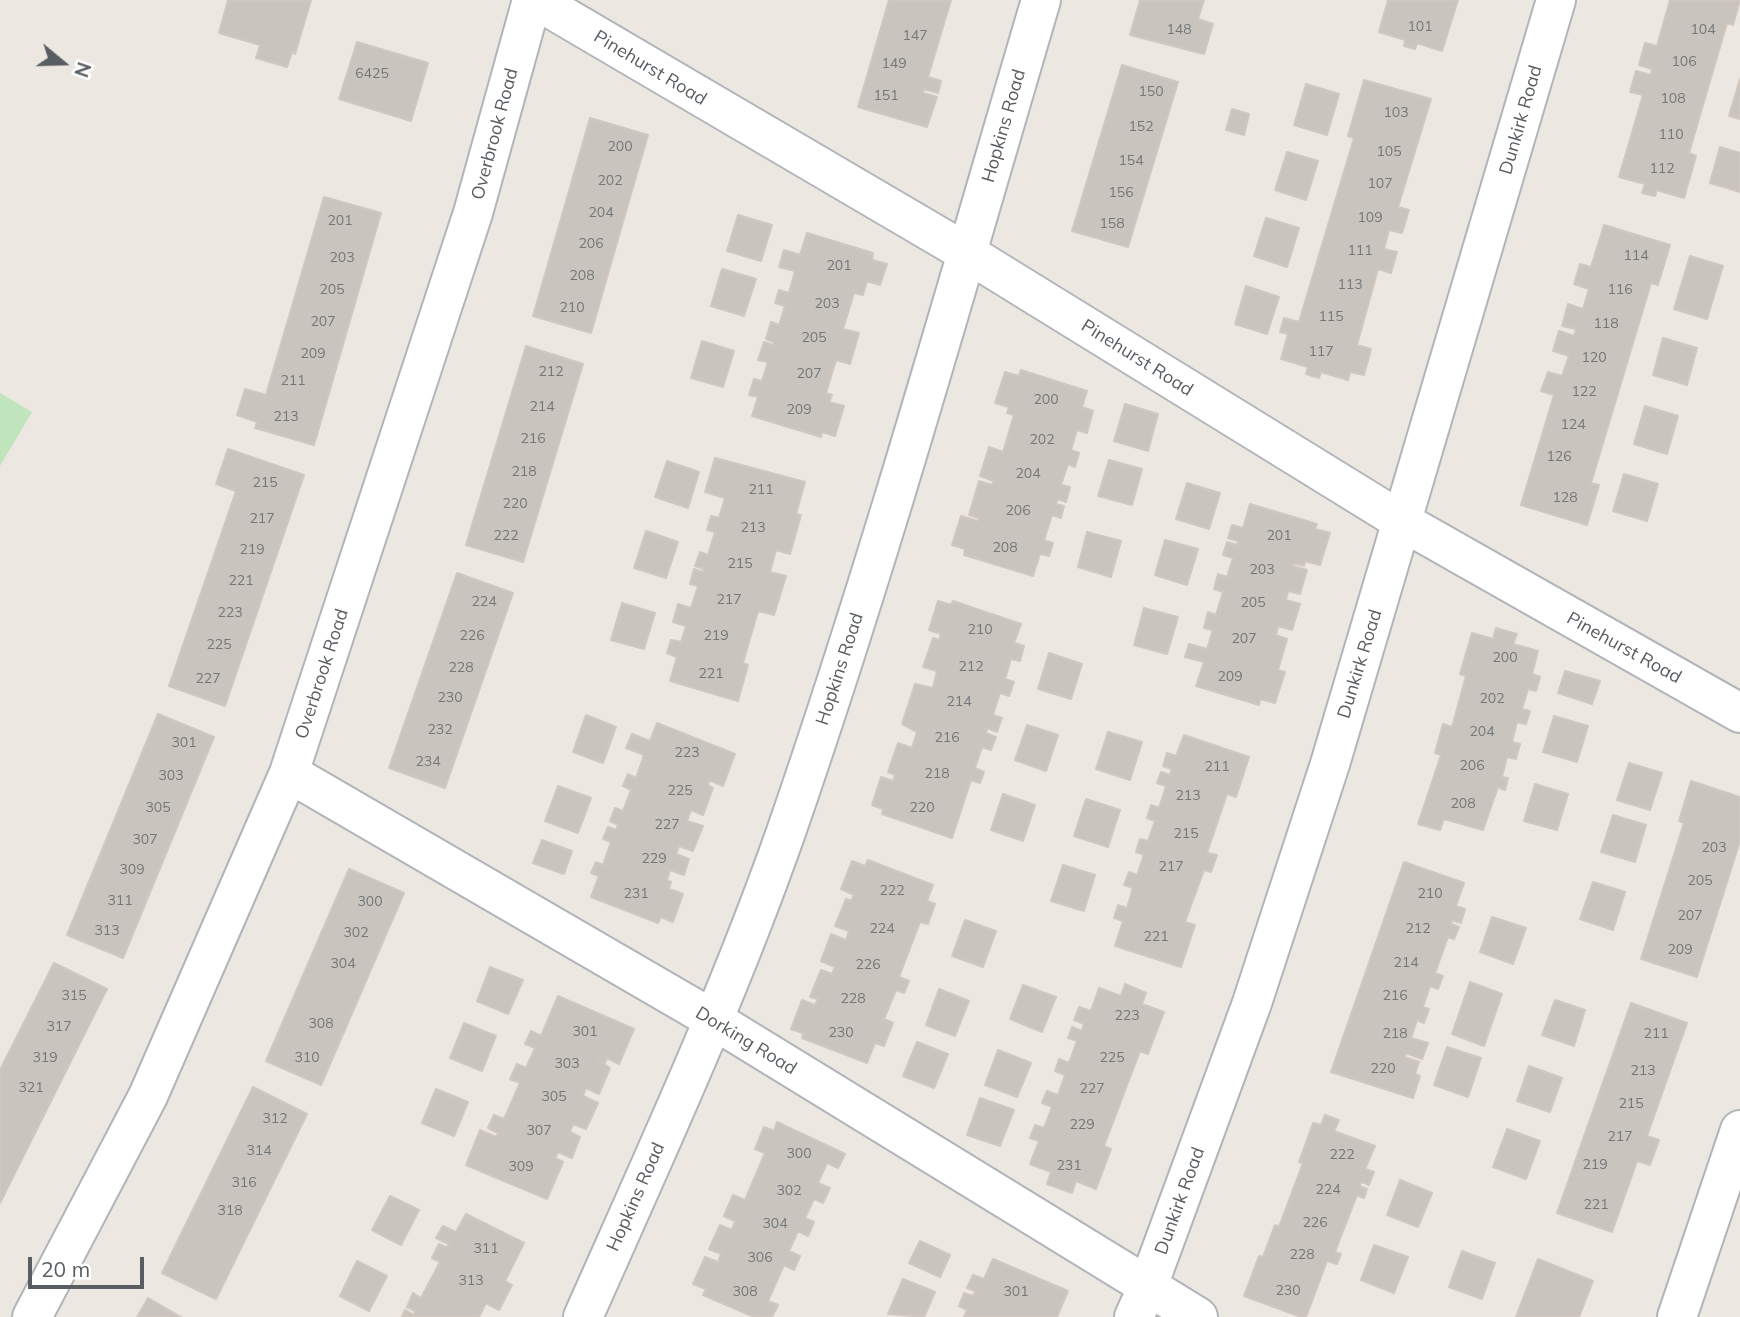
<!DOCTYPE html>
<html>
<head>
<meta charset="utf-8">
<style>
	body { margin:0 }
	#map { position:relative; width:1740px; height:1317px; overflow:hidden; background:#ece7e0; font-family:Mulish,sans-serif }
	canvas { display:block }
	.north { position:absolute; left:28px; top:28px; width:70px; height:70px; -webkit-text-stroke:5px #fff; paint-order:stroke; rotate:109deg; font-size:19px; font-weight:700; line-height:28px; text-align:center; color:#585d61 }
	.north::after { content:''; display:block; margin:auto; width:24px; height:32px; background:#585d61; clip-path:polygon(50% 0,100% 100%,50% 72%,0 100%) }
	.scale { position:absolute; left:28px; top:1257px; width:116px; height:32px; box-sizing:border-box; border:4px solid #585d61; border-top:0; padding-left:9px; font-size:21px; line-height:24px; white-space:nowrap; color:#585d61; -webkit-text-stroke:5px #fff; paint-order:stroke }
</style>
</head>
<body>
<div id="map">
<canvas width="1740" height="1317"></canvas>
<div class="north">N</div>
<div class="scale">20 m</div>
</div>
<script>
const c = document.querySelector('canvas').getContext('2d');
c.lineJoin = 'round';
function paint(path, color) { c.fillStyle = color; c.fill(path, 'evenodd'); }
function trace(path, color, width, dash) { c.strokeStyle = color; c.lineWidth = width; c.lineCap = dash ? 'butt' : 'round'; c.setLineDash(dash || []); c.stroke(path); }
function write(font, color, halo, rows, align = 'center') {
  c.font = font + ' Mulish,sans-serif'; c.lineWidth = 7; c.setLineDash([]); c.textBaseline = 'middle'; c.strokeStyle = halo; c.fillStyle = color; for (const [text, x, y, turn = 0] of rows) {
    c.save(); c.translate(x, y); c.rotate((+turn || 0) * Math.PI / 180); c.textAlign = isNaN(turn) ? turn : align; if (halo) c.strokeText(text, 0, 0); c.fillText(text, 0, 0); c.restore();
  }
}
paint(new Path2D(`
	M0,393L32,412L0,466Z`), '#c0e4bc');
const building = new Path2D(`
	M228,0H311L295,54L292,52L287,67L256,58L260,45L219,33Z
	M889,0H951L928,77L941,81L938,93L924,89L923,93L937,97L927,127L858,107Z
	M1140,0H1204L1198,19L1213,24L1204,54L1130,35Z
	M1388,0H1458L1442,51L1417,43L1415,49L1404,46L1405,40L1379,32Z
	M1670,0H1740L1733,25L1727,23L1689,153L1696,156L1684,198L1657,190L1655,196L1642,193L1645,184L1619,177L1643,95L1630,92L1636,71L1651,75L1652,69L1639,65L1645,43L1657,46Z
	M357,42L428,63L411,121L339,99Z
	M1122,65L1178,82L1128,247L1072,231Z
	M1740,79V119L1729,116Z
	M1364,80L1431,99L1398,207L1409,210L1402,233L1389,230L1384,249L1397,252L1391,273L1378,269L1357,345L1371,349L1364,375L1350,372L1348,380L1321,372L1319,378L1306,374L1308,367L1281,359L1288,334L1280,332L1284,318L1299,322L1354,138L1348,136Z
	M1306,84L1339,94L1327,135L1294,125Z
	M1232,109L1249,114L1244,135L1226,130Z
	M590,118L648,135L591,333L533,316Z
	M1720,147L1740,153V192L1710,183Z
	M1287,152L1318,161L1306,200L1275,190Z
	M324,197L381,213L314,445L255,428L257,422L237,415L245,389L266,395Z
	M738,215L772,225L761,261L727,251Z
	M1266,218L1299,228L1287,267L1254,256Z
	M1604,225L1670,245L1658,285L1651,283L1591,483L1599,485L1587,525L1521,505L1554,395L1541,391L1548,372L1562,376L1569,356L1553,351L1559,331L1574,336L1576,329L1562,326L1568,304L1583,309L1589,289L1574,284L1580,264L1591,267Z
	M807,233L873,253L872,260L887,264L880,285L867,281L863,295L854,293L843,329L859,333L850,364L836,360L826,393L832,395L829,402L844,406L835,436L822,432L821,437L752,416L758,397L749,395L754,379L762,381L768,362L758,360L764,342L773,345L774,342L766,339L771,322L779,325L785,306L775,303L779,290L789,293L795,271L779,267L784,250L800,255Z
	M1690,256L1723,266L1707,319L1674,309Z
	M722,269L756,279L744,316L711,306Z
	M1246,286L1279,297L1267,334L1235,324Z
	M1663,338L1697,348L1687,385L1653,375Z
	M702,341L734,351L723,387L691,378Z
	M526,346L583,364L523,562L466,545Z
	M1021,370L1087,391L1082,407L1093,411L1087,433L1077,430L1071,450L1079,453L1075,467L1068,464L1061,485L1070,487L1066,502L1058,499L1056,504L1064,506L1061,518L1052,515L1044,540L1053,543L1049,556L1040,554L1033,576L964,555L965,549L952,545L961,516L978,521L979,518L969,515L979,481L992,485L994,481L980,476L989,447L1003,452L1014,415L1007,413L1009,407L995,403L1005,372L1019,376Z
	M1125,404L1158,414L1148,451L1114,441Z
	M1645,406L1678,416L1667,454L1634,444Z
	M228,449L304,475L225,706L169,686L236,491L216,484Z
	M715,458L805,482L796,514L801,515L790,554L776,550L770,572L786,576L774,615L758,611L743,663L748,665L738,701L670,681L677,657L667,653L671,640L681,642L686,626L673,622L678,604L691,608L698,586L690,584L694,569L703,572L704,569L695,566L700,552L708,555L715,532L707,530L711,516L719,518L725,498L705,492Z
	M1109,460L1142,469L1132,505L1098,496Z
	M667,461L699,472L688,508L655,497Z
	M1624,474L1658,484L1647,521L1613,511Z
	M1187,483L1220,493L1209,529L1176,519Z
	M1250,504L1317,524L1315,529L1330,533L1320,565L1305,561L1304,566L1294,563L1293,566L1307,570L1300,594L1288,591L1286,600L1300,604L1292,630L1278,626L1276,635L1287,639L1278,670L1285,672L1275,703L1260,699L1259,705L1196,686L1204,662L1185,657L1189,644L1207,649L1213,630L1204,628L1208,612L1216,615L1223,592L1214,589L1218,574L1227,577L1233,558L1223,555L1227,542L1237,545L1238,541L1228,538L1232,525L1243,528Z
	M646,531L678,542L666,578L634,568Z
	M1087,532L1121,541L1111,577L1078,567Z
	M1165,540L1198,549L1187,585L1155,575Z
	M457,573L513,593L445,788L389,768Z
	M938,601L951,605L953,601L1021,624L1014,643L1024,646L1020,661L1011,659L1005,679L1014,682L1009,696L1000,693L993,715L1002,718L997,732L987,728L986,733L996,737L991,750L982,747L975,768L984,772L980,783L971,780L952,838L882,814L883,809L872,805L881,777L893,781L895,775L888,772L898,743L912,748L917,732L902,724L915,684L933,688L937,671L923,667L933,638L939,640L941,634L929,630Z
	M622,603L655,613L644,649L611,640Z
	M1144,608L1178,617L1167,654L1134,645Z
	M1496,628L1517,634L1513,644L1538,651L1532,674L1540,677L1536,691L1528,689L1522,709L1530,711L1526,724L1517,722L1512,742L1520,744L1516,759L1507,757L1502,777L1508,778L1505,790L1498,787L1483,830L1444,819L1440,830L1418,824L1441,755L1435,753L1443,724L1452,727L1466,676L1460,674L1472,633L1493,639Z
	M1049,653L1082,664L1071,699L1038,689Z
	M1565,671L1600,681L1592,704L1558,693Z
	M158,714L214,737L123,958L67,935Z
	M586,715L616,727L603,763L573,752Z
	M1554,716L1588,726L1577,762L1543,752Z
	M657,723L735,754L723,786L709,780L708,785L713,788L703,815L691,810L687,821L703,826L693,851L679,846L676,854L689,859L684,875L670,870L667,880L671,882L669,889L683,894L673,922L661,917L658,923L591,897L599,876L591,873L596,862L603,865L611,842L603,839L608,827L616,830L618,825L610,821L615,808L623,811L631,790L623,786L628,774L636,778L644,755L626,748L632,734L650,741Z
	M1027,725L1058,735L1046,771L1015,760Z
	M1108,732L1142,742L1130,780L1096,769Z
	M1184,735L1249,757L1236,797L1227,794L1207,853L1217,855L1211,872L1204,870L1185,922L1195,925L1181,967L1115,946L1123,921L1114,918L1118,905L1127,908L1133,888L1124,885L1129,872L1137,875L1144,855L1136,852L1140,839L1148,841L1155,821L1147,818L1151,805L1159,808L1166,786L1157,783L1161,772L1170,775L1172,769L1163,766L1167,753L1176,756Z
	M1629,763L1662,773L1650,810L1617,800Z
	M1691,781L1740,797V841L1697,977L1641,959L1684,823L1679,821Z
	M1535,784L1568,794L1557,830L1524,821Z
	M558,786L591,798L578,833L545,821Z
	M1003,794L1035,805L1023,841L991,830Z
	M1086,799L1120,810L1108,847L1074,836Z
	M1613,815L1646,825L1635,862L1601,852Z
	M542,840L572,851L564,874L533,863Z
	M868,860L933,885L927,901L935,904L928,924L920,922L899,977L909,981L904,993L896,990L884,1019L893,1023L884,1046L875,1043L867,1063L802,1038L803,1033L791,1029L802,1000L815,1005L818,999L810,997L821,970L832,974L835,967L821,961L831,934L846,940L849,931L835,926L846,899L851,901L854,895L841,889L852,861L865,866Z
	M1404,862L1464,883L1456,906L1465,909L1461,923L1452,920L1451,924L1459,927L1454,939L1448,937L1435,973L1443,976L1438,989L1430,986L1423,1007L1429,1009L1424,1023L1417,1020L1411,1038L1428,1043L1422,1059L1406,1053L1405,1057L1419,1062L1415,1074L1420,1076L1413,1098L1331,1072Z
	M1063,865L1095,875L1084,911L1051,901Z
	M349,869L404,893L321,1085L266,1061Z
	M1593,882L1625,892L1613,930L1580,919Z
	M1492,917L1526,928L1513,964L1480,952Z
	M965,920L996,931L983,967L952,956Z
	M54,963L107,989L0,1203V1070Z
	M490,967L523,980L508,1014L477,1001Z
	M1470,982L1502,994L1484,1046L1452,1034Z
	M1125,984L1146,993L1142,1004L1164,1012L1148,1054L1140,1051L1104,1146L1111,1149L1096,1189L1076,1181L1072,1193L1047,1184L1051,1172L1030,1164L1039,1141L1030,1138L1035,1125L1044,1128L1052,1107L1042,1103L1047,1091L1058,1095L1065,1075L1055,1071L1059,1059L1069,1063L1077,1041L1068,1038L1072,1027L1082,1031L1084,1024L1074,1020L1079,1007L1091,1011L1099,988L1121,996Z
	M1023,985L1056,997L1042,1032L1010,1019Z
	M939,989L969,1001L955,1036L926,1025Z
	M558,996L634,1029L619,1064L607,1058L605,1063L598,1060L610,1068L599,1094L586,1088L583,1096L598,1103L586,1129L573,1124L570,1132L580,1137L572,1158L558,1152L555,1158L563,1162L547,1199L466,1165L480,1130L496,1137L498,1133L488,1128L494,1115L504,1119L520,1083L510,1079L517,1064L526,1068L535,1048L525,1044L531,1031L541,1036Z
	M1555,1000L1585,1010L1574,1046L1542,1035Z
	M1631,1003L1687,1023L1647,1136L1659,1140L1650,1165L1637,1161L1612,1232L1557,1213Z
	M464,1023L496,1036L482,1071L450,1058Z
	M917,1042L948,1054L934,1088L903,1076Z
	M1447,1047L1481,1058L1468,1097L1434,1085Z
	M998,1050L1031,1063L1017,1097L985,1085Z
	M1529,1066L1562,1078L1550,1112L1517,1101Z
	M253,1087L307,1114L216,1299L162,1273Z
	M436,1089L468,1102L454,1136L422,1123Z
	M980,1098L1014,1110L1000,1146L967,1135Z
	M1325,1115L1339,1120L1334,1131L1375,1146L1365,1169L1374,1172L1369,1185L1362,1182L1359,1186L1367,1189L1364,1198L1357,1195L1335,1252L1341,1254L1337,1264L1327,1261L1306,1317H1301L1244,1296L1259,1256L1263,1257L1275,1225L1279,1227L1303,1163L1299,1162L1313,1123L1321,1125Z
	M777,1122L845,1154L838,1168L827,1163L818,1183L830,1188L823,1203L814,1199L805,1218L814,1222L808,1236L798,1231L789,1251L800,1256L794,1270L784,1265L768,1301L778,1305L772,1317H754L703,1295L706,1289L693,1284L705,1257L718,1262L721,1254L709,1249L720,1225L732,1230L735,1221L724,1216L733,1195L745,1200L765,1153L755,1149L764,1127L774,1131Z
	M1507,1129L1540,1141L1526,1179L1493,1167Z
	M1400,1180L1432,1193L1418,1227L1387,1215Z
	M390,1196L419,1210L401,1245L372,1230Z
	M466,1214L524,1243L505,1281L512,1285L499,1310L486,1303L479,1317H402L405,1310L414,1315L415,1311L407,1307L413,1293L421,1298L440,1262L432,1258L439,1244L447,1248L449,1244L436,1238L443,1226L456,1232Z
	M920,1241L950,1255L940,1277L909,1263Z
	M1374,1245L1408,1257L1394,1293L1361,1280Z
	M1462,1251L1495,1263L1482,1299L1449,1287Z
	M993,1259L1068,1291L1057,1317H964L967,1310L959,1306L964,1293L973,1296L975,1291L967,1288L973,1275L984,1279Z
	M1538,1259L1593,1281L1579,1317H1516Z
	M357,1261L387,1276L369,1311L340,1296Z
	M903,1279L935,1292L924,1317L888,1314Z
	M148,1298L181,1317H137Z`);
paint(building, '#c9c4be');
trace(building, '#d0c8be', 2);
const minor = new Path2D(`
	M536,0L967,253L1403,522L1740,713
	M289,773L714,1020L1198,1317
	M32,1317L148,1096L289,773L473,213L532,0
	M583,1317C654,1157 728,997 786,832C881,558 959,278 1041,0
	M1134,1317L1148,1286L1252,1003L1330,764L1556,0
	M1677,1317L1740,1130`);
trace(minor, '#b1b4b8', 42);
trace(minor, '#fff', 38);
write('14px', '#747778', null, [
	["101",1420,27],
	["148",1179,30],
	["104",1703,30],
	["147",915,36],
	["106",1684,62],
	["149",894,64],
	["6425",372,74],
	["150",1151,92],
	["151",886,96],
	["108",1673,99],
	["103",1396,113],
	["152",1141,127],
	["110",1671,135],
	["200",620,147],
	["105",1389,152],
	["154",1131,161],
	["112",1662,169],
	["202",610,181],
	["107",1380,184],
	["156",1121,193],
	["204",601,213],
	["109",1370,218],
	["201",340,221],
	["158",1112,224],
	["206",591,244],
	["111",1360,251],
	["114",1636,256],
	["203",342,258],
	["201",839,266],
	["208",582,276],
	["113",1350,285],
	["205",332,290],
	["116",1620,290],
	["203",827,304],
	["210",572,308],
	["115",1331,317],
	["207",323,322],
	["118",1606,324],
	["205",814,338],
	["117",1321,352],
	["209",313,354],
	["120",1594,358],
	["212",551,372],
	["207",809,374],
	["211",293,381],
	["122",1584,392],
	["200",1046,400],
	["214",542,407],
	["209",799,410],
	["213",286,417],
	["124",1573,425],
	["216",533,439],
	["202",1042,440],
	["126",1559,457],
	["218",524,472],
	["204",1028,474],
	["215",265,483],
	["211",761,490],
	["128",1565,498],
	["220",515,504],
	["206",1018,511],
	["217",262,519],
	["213",753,528],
	["222",506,536],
	["201",1279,536],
	["208",1005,548],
	["219",252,550],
	["215",740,564],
	["203",1262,570],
	["221",241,581],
	["217",729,600],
	["224",484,602],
	["205",1253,603],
	["223",230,613],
	["210",980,630],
	["226",472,636],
	["219",716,636],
	["207",1244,639],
	["225",219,645],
	["200",1505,658],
	["212",971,667],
	["228",461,668],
	["221",711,674],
	["209",1230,677],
	["227",208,679],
	["230",450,698],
	["202",1492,699],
	["214",959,702],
	["232",440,730],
	["204",1482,732],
	["216",947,738],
	["301",184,743],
	["223",687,753],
	["234",428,762],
	["206",1472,766],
	["211",1217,767],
	["218",937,774],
	["303",171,776],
	["225",680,791],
	["213",1188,796],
	["208",1463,804],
	["305",158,808],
	["220",922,808],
	["227",667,825],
	["215",1186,834],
	["307",145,840],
	["203",1714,848],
	["229",654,859],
	["217",1171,867],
	["309",132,870],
	["205",1700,881],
	["222",892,891],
	["231",636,894],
	["210",1430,894],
	["311",120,901],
	["300",370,902],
	["207",1690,916],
	["224",882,929],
	["212",1418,929],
	["313",107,931],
	["302",356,933],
	["221",1156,937],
	["209",1680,950],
	["214",1406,963],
	["304",343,964],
	["226",868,965],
	["315",74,996],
	["216",1395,996],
	["228",853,999],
	["223",1127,1016],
	["308",321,1024],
	["317",59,1027],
	["301",585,1032],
	["230",841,1033],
	["218",1395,1034],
	["211",1656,1034],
	["319",45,1058],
	["310",307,1058],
	["225",1112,1058],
	["303",567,1064],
	["220",1383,1069],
	["213",1643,1071],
	["321",31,1088],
	["227",1092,1089],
	["305",554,1097],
	["215",1631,1104],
	["312",275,1119],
	["229",1082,1125],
	["307",539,1131],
	["217",1620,1137],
	["314",259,1151],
	["300",799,1154],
	["222",1342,1155],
	["219",1595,1165],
	["231",1069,1166],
	["309",521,1167],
	["316",244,1183],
	["224",1328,1190],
	["302",789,1191],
	["221",1596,1205],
	["318",230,1211],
	["226",1315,1223],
	["304",775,1224],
	["311",486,1249],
	["228",1302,1255],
	["306",760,1258],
	["313",471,1281],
	["230",1288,1291],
	["308",745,1292],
	["301",1016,1292]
]);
write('18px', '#585d61', '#fff', [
	["Pinehurst Road",650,68,31],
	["Dunkirk Road",1521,120,-74],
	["Hopkins Road",1004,126,-74],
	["Overbrook Road",495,134,-75],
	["Pinehurst Road",1137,358,32],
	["Pinehurst Road",1624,648,29],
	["Dunkirk Road",1360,664,-73],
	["Hopkins Road",840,669,-72],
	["Overbrook Road",322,674,-72],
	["Dorking Road",746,1041,31],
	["Hopkins Road",636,1197,-66],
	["Dunkirk Road",1180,1201,-70]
]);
</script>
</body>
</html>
